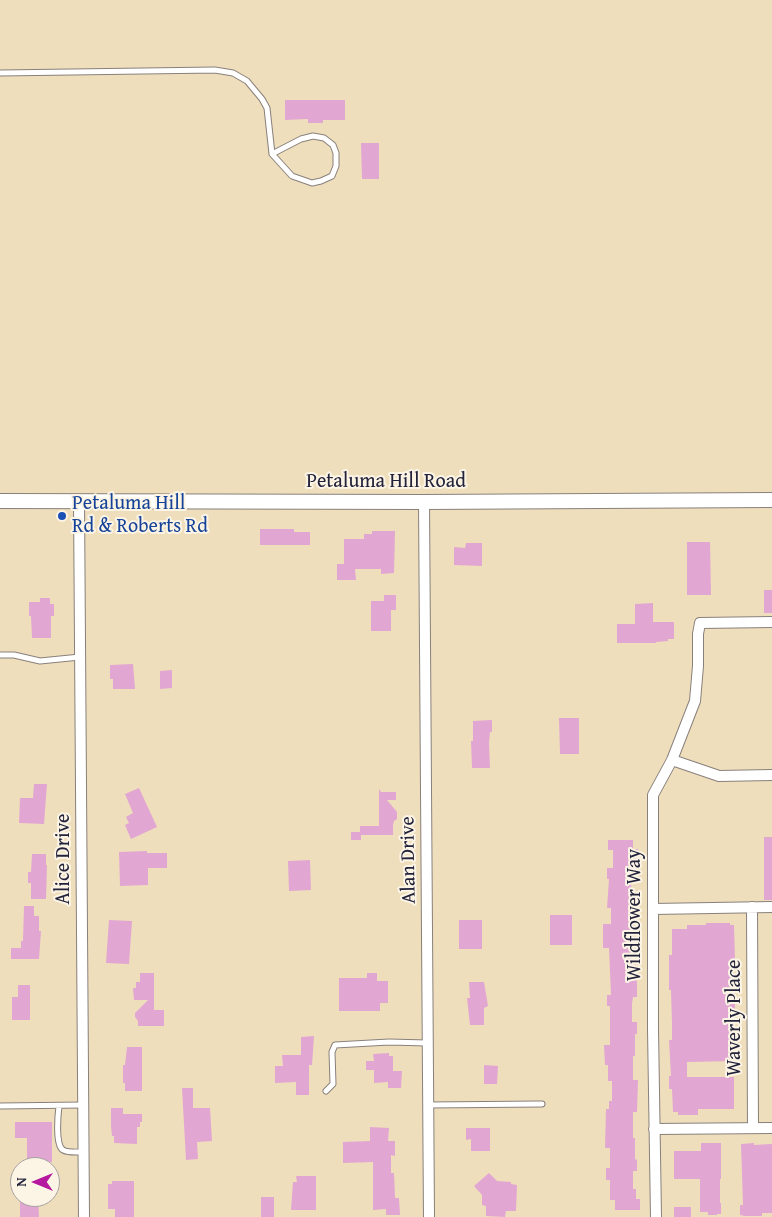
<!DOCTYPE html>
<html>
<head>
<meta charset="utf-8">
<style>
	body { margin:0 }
	#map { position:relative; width:772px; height:1217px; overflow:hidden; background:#efdebc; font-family:"Gentium Book Plus",serif }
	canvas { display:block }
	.north { position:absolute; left:10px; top:1157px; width:50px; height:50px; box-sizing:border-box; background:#fcf5e5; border:1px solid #a5a1a1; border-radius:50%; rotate:270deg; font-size:14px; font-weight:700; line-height:20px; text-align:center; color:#22223b }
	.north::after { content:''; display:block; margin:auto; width:18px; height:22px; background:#b5179e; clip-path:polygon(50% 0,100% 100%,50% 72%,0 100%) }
</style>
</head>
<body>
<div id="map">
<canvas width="772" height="1217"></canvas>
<div class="north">N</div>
</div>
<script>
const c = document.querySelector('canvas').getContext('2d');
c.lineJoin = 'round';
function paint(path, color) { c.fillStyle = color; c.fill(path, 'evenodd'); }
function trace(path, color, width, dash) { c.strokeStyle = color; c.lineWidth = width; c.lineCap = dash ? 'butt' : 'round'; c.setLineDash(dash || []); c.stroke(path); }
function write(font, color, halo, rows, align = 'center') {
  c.font = font + ' "Gentium Book Plus",serif'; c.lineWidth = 4; c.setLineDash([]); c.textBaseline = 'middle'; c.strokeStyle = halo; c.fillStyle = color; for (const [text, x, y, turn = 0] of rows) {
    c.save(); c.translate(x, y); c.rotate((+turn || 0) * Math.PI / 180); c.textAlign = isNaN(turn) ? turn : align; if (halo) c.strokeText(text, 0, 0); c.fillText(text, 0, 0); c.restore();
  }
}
paint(new Path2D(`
	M285,100H345V120H323V123H308V119L285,120Z
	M361,143H379V179H362Z
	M260,529H294V532H310V545H260Z
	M372,531H395L394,573L381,574V569H355L356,580H337V564H344V539H364V534H372Z
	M687,542H710L711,595H687Z
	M466,543H482V566L454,565V547L465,548Z
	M764,590H772V613H764Z
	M384,595H396V610H391V631H371V601H384Z
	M40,598H50V604H54V616H51V638H32L31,616H29V602H40Z
	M653,603V622H674V639H668V641L656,642V643H617V624H635V604Z
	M133,664L135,689H113V679H110V665Z
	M172,670V688L160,689V671Z
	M559,718H579V754H560Z
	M492,720V732H490L489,743L490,768H472L471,741H473V721Z
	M34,784H47L44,824L19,823L20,798H33Z
	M139,788L157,827L131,839L125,825L129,823L126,817L133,813L125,794Z
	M379,789L381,792H396V800H387L397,812V819L394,821L393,825V835H361V840H351V832H360V826H379Z
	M764,837H772V900H764Z
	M608,840H633V849H638L639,860H635V879H631L632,906H637V918H634V938H632L631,948L632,965H636L637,986V997H633L632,1004V1022H637V1034H635V1056H633V1080H638L637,1112H633V1138H635V1160L637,1159V1171H633V1189H636V1199H640V1210H615V1200H610V1180H606V1168H610V1148H605L606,1109H609V1101H612V1081H608V1065H605L604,1045H610V1006H607V995H611L609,948H603V924H611V908H607L609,879H607V868H613V850H608Z
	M147,851V853H167V868H148V885L120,886L119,852Z
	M32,854H46V865H47L46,899H31V883H28V872H31Z
	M310,860L311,890L289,891L288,861Z
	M24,906H34V916H39V931H41L39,959H11V948H21V941H23Z
	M550,915H572V945H550Z
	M109,920L132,921L129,964L106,963Z
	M459,920H482V949H459Z
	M706,923H730V925H734L735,961H733V988H735V1024H733L735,1061L687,1062V1077H734V1109H698V1115H678V1112H673L672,1089H669V1076H671L669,1040H672V1024L671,990H669V955H672V929H687V925H706Z
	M140,973H154V1010H164V1026H138V1021L135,1017V1013L148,1000H134L133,988H136V982H140Z
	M367,973H377V981H388V1003H380V1011H339V978H367Z
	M469,982H484L488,1006L484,1008V1025H470L467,998H470Z
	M18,985H30V1020H12V997H18Z
	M314,1036L312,1065H309V1095H296V1082L275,1083V1066H283L282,1055H301V1037Z
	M127,1047H142V1091H125V1083H123V1065H125Z
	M389,1053V1056H393V1071H402L401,1088H388V1082L374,1083V1070H366V1061H374L373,1054Z
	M484,1065L498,1066L497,1084H484Z
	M182,1088H193V1108H210L212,1141L197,1142L198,1159L186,1160Z
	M111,1108H123V1114H142V1122H140V1127H137V1144L114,1143V1136H112L111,1126Z
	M15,1122H52V1162H27V1138H15Z
	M370,1127L389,1128L388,1141H395V1156L391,1155V1173H394L395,1198H399L400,1215H386V1209L373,1210V1162L343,1163V1142L370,1141Z
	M466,1128H490V1151H471V1139L466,1140Z
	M701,1143H721V1179H720V1203H721V1214H717V1215H708V1212H700V1179H674V1151H701Z
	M754,1143V1145L772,1144V1213H762V1216H745L740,1215V1205H743L741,1144Z
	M489,1173L497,1181L511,1182V1184L517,1185L516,1211H506L505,1217L486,1216V1206L482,1205V1195L474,1186Z
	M296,1176H316V1210H291L293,1182H297Z
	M112,1181H134V1217H115V1209H108V1184H112Z
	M20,1197H38L39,1217H20Z
	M261,1197H274V1217H261Z
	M674,1207H691V1217H674Z`), '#e2a6d2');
const service = new Path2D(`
	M0,73L215,70L233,73L247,81L262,99L267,108L272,154L292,176L312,183L321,181L332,176L336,166V153L333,145L324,138L313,136L301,139L272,154
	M0,655H14L40,661L80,657
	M326,1091L333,1084L332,1052L335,1045L389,1042L427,1043
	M428,1105L542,1104
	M0,1106L83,1105
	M59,1106C58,1114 55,1145 63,1150C68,1153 78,1152 84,1152`);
const minor = new Path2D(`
	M79,500L84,1217
	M424,502L429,1217
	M672,760L719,776L772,775
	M752,907L753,1128
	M653,909L772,907
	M654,1129L772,1128
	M656,1217L653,1029V795L672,760L695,701L698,666V634L700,623L772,622`);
const secondary = new Path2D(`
	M0,501L424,502L772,500`);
trace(service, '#88807c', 7);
trace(minor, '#88807c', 12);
trace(secondary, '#88807c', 16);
trace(service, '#fff', 5);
trace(minor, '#fff', 10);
trace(secondary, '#fff', 14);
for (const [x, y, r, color] of [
	[62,516,5,"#1a4fb4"]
]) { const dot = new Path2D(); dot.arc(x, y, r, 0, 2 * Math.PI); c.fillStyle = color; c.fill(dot); trace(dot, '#fcf5e5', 2); }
write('20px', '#22223b', '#fcf5e5', [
	["Petaluma Hill Road",386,482],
	["Alice Drive",64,859,-90],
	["Alan Drive",409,860,-91],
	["Wildflower Way",635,915,-90],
	["Waverly Place",735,1018,-90]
]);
write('20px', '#164399', '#fcf5e5', [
	["Petaluma Hill",72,504],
	["Rd & Roberts Rd",72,527]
], 'left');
</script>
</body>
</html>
